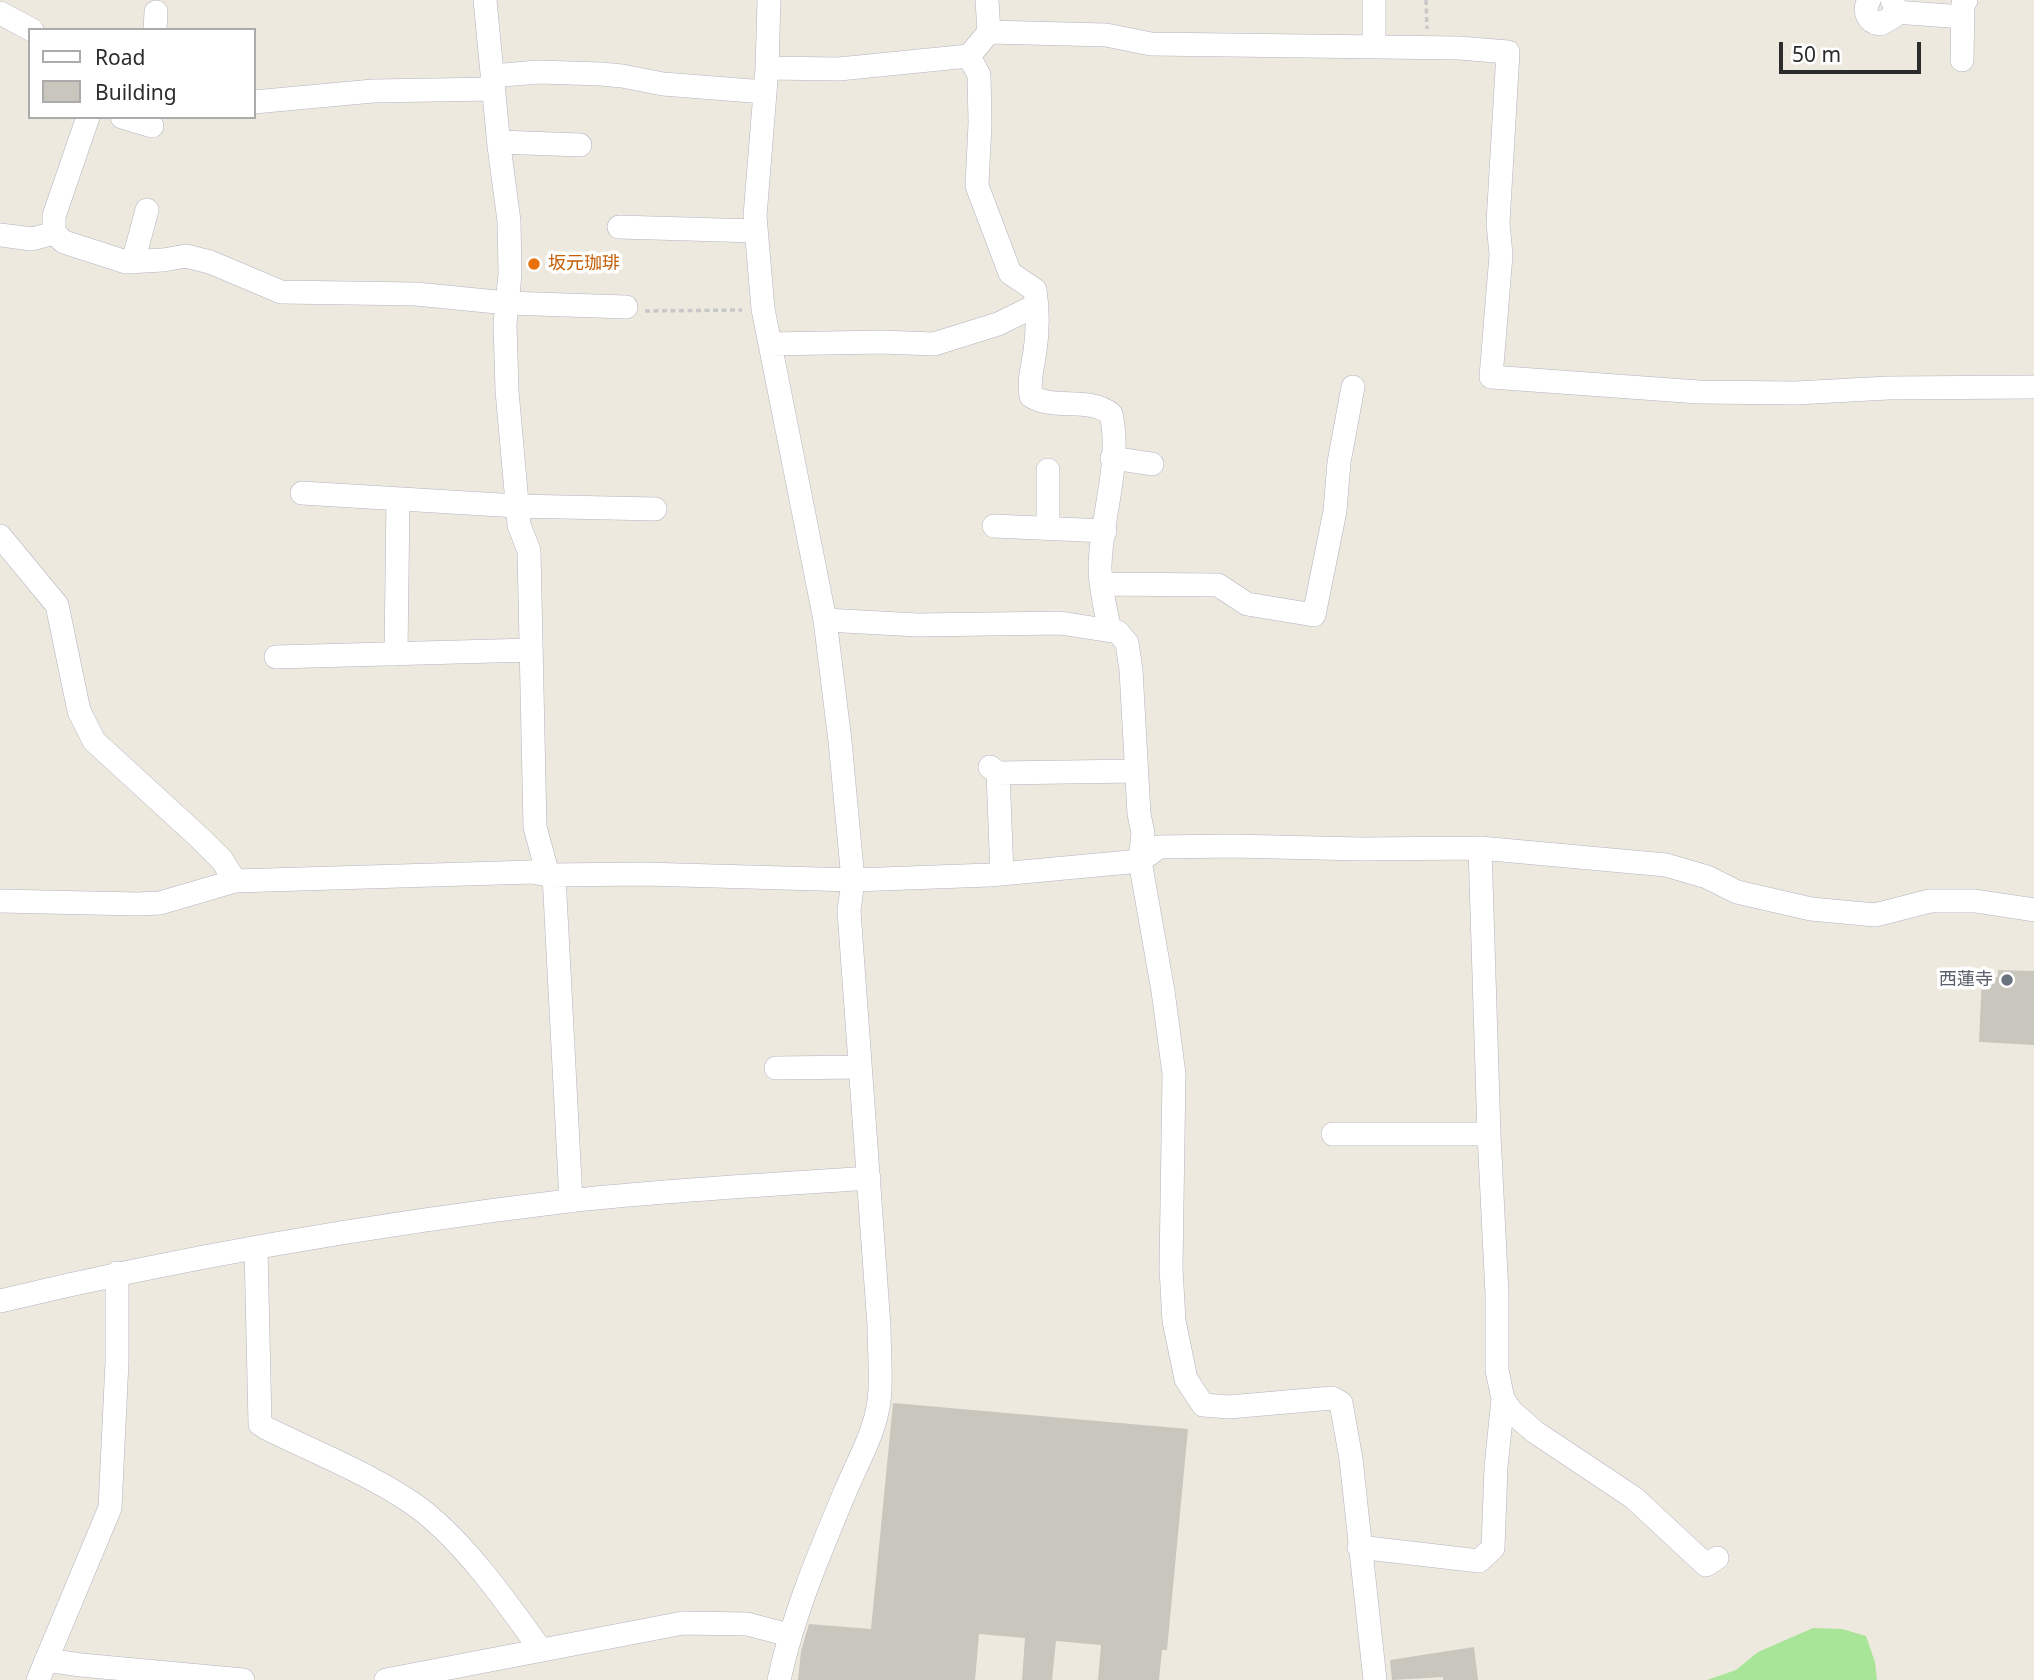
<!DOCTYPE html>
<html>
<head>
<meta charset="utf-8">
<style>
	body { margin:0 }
	#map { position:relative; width:2034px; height:1680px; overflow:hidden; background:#eee9de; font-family:"Noto Sans",sans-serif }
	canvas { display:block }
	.legend { position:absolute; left:28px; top:28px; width:228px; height:91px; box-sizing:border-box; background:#fff; border:2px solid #ababab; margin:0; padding:9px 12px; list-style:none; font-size:21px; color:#2c2c2c }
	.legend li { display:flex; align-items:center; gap:14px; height:35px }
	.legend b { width:35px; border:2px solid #ababab }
	.scale { position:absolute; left:1779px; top:42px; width:142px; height:32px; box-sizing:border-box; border:4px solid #2c2c2c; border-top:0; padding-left:9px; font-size:21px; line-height:24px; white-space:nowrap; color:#2c2c2c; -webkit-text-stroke:5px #fff; paint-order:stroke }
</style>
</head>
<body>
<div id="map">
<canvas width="2034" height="1680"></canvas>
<ul class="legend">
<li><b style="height:9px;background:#fff"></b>Road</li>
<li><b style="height:19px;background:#c9c6bd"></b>Building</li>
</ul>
<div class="scale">50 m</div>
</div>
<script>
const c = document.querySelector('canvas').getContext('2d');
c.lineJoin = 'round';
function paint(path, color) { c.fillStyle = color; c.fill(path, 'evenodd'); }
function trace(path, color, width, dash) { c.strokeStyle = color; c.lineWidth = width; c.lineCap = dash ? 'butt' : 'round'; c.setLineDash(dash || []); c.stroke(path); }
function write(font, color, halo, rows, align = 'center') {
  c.font = font + ' "Noto Sans","Noto Sans JP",sans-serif'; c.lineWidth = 7; c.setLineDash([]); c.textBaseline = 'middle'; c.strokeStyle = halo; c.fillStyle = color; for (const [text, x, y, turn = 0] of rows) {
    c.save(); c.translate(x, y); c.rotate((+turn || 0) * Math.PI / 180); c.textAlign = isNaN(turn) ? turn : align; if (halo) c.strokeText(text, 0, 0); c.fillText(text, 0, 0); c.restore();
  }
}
paint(new Path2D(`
	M1813,1628L1842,1629L1866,1636L1875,1662L1877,1680H1707L1736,1670L1758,1652Z`), '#a8e599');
paint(new Path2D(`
	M1998,970L2034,971V1045L1979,1042L1982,977H1998Z
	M893,1403L1188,1429L1167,1650H1162L1159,1680H1098L1101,1645L1056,1641L1052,1680H1022L1025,1638L979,1634L975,1680H798L801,1651L809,1624L871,1629Z
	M1474,1647L1478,1680H1443V1677L1392,1680L1390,1660Z`), '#c9c6bd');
const minor = new Path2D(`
	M485,0L499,146L509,221L510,274L505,324L507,391L519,525L529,551L535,827L548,875
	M769,0L767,68L755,216L763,309L825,620L840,741L853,880L849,911L879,1326C879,1350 882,1377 879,1401C875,1433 857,1463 845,1492C819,1554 793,1615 779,1680
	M987,0L989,32
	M1869,0C1863,11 1867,22 1880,24L1893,17L1895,7L1892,0
	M1895,12L1963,17
	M0,13L32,30
	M155,30L156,12
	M1374,47V0
	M969,56L979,75L980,123L977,186L1010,273L1035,290C1038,311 1038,331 1035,351C1033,366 1028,381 1031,396C1055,411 1088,396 1111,414C1122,462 1101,517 1100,566C1100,587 1105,609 1110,630
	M1962,60L1963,4L1966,0
	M767,68L839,69L969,56L989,32L1106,35L1151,44L1459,48L1508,52L1498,223L1501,255L1491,377L1699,392L1796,393L1888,388L2034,387
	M492,76L538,72L601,74L622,76L663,84L765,92
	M254,102L373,91L493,89
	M88,117L54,216V233L64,242L126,262L163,260L186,256L210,262L281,292L416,294L507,303L626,307
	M122,117L152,126
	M499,142L580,145
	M619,227L756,231
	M0,235L32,239L54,233
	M133,262L147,210
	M770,344L882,342L934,344L998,324L1037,305
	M1112,458L1152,464
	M302,493L517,506L655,509
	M994,526L1105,531
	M1048,528V470
	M0,536L57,605L79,711L94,741L201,839L222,860L235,881
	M1102,584L1218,585L1247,604L1314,615L1335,511L1339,462L1353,387
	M825,620L918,625L1060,623L1118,632L1127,643L1131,670L1139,814L1143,833L1140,861L1163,991L1174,1074L1171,1268L1174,1321L1186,1379L1203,1405L1229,1407L1332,1398L1341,1403L1351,1459L1375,1680
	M396,654L398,499
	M276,657L530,650
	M990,767L998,773L1002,874
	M998,773L1136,771
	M1480,848L1489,1134L1497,1294V1370L1503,1399L1511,1411L1535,1432L1634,1498L1706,1565L1717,1558
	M554,875L571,1201
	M0,901L137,904L160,903L235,881L532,872L548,875L645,874L853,880L990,875L1140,861L1159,847L1233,846L1361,849L1480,848L1666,865L1707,877L1737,892L1811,909L1875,915L1930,901H1975L2034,910
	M776,1068L860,1067
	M1333,1134H1489
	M256,1248L260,1424L266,1428C314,1452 382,1479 423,1511C469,1548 507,1603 541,1650
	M0,1301C187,1256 377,1224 568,1201C668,1190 769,1185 869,1178
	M1359,1547L1479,1561L1493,1548L1496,1467L1503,1399
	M46,1660L81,1665L243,1680
	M38,1680L110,1508L117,1362V1273
	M386,1680L683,1623L747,1624L789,1635`);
trace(minor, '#b2b2c0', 24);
trace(new Path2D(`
	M1426,0L1427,29
	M645,311L742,310`), '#c8c8c8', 3.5, [5, 3.5]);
trace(minor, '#fff', 23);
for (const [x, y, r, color] of [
	[534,264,7,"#e8710a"],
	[2007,980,7,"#6b7280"]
]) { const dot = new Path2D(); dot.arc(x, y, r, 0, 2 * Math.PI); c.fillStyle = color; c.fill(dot); trace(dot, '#fff', 2.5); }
write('18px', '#c56008', '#fff', [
	["坂元珈琲",548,264]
], 'left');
write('18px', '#5b616d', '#fff', [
	["西蓮寺",1993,980]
], 'right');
</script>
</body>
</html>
